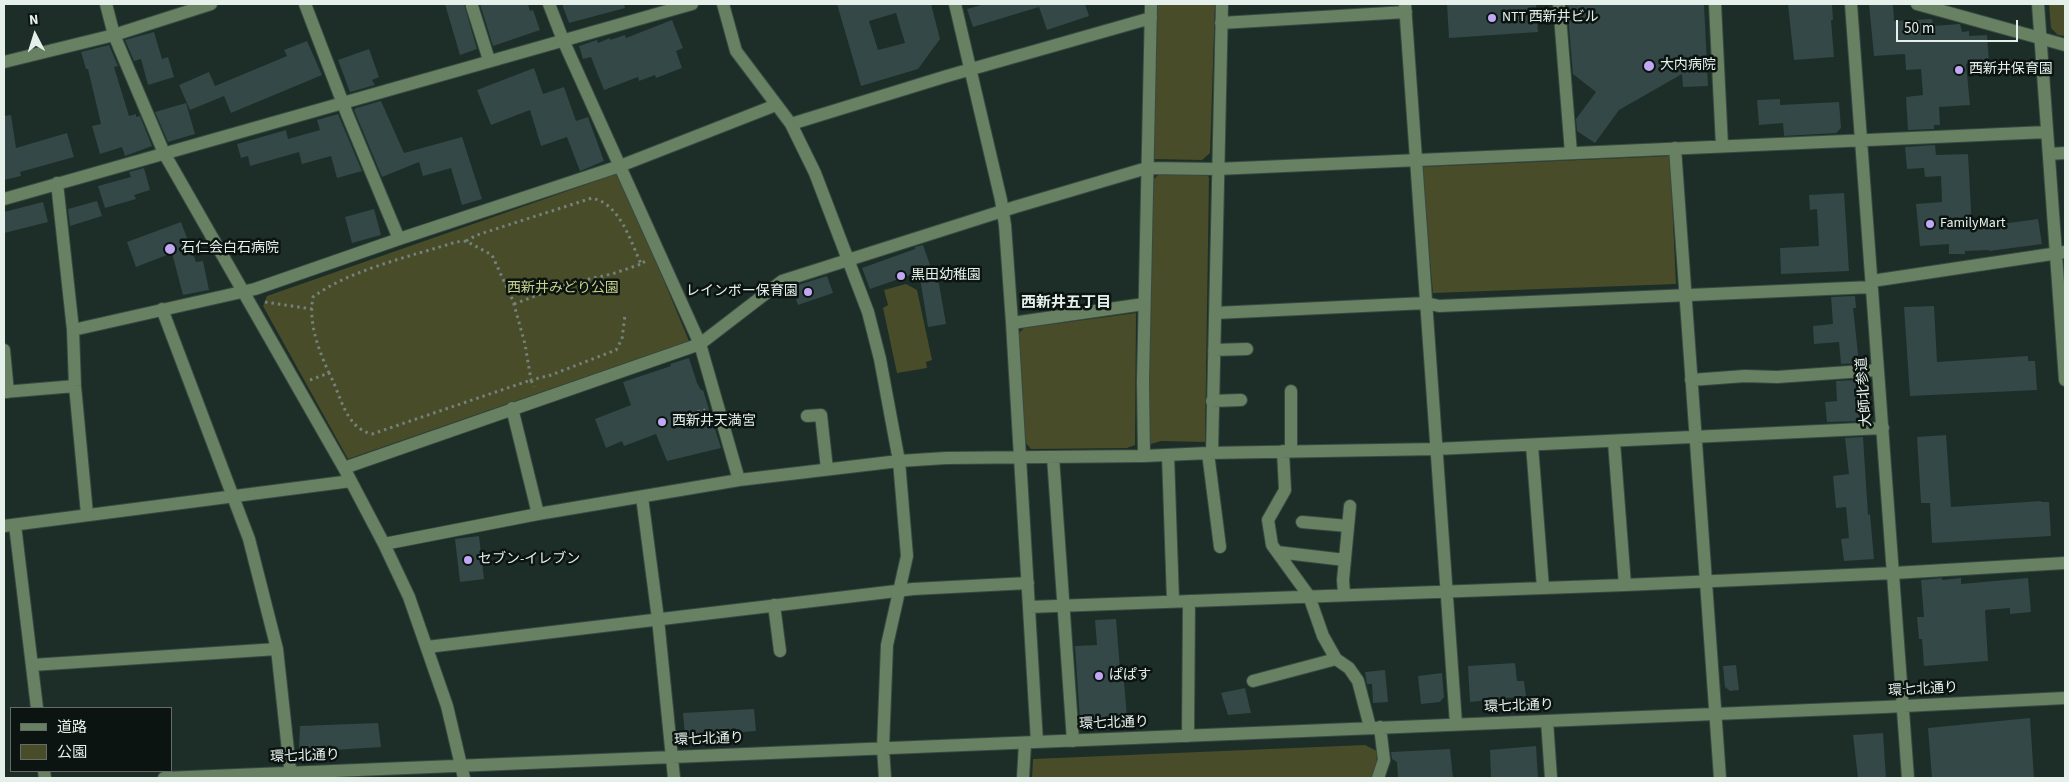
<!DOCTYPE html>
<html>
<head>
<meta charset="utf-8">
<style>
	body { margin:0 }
	#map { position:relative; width:2069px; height:782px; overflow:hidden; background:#1c2e27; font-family:"Source Sans 3","Noto Sans JP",sans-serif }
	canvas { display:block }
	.frame { position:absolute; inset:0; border:5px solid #e5f0eb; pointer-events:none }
	.legend { position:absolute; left:10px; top:707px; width:162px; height:65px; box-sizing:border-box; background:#0c1411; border:1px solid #636c68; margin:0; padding:6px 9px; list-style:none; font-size:15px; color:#e5f0eb }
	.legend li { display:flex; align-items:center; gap:10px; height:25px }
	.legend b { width:25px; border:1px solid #636c68 }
	.north { position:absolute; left:10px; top:10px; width:50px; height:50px; -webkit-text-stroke:4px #0c1411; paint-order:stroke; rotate:355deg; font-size:14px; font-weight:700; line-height:20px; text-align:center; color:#e5f0eb }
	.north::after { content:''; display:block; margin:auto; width:18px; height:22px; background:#e5f0eb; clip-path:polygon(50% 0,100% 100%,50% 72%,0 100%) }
	.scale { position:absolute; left:1896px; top:20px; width:122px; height:22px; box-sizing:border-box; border:2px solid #e5f0eb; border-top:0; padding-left:6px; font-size:15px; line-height:18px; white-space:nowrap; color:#e5f0eb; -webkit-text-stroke:4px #0c1411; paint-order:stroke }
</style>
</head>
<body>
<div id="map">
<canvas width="2069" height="782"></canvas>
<div class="frame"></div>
<ul class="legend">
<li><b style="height:6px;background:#678162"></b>道路</li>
<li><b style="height:14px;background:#484c28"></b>公園</li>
</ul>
<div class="north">N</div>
<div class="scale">50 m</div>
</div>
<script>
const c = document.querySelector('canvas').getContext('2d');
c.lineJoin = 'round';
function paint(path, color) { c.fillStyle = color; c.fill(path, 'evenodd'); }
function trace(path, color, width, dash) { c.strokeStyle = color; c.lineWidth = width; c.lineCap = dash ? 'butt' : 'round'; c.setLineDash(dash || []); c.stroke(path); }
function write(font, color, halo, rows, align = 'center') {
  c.font = font + ' "Source Sans 3","Noto Sans JP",sans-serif'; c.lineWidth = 5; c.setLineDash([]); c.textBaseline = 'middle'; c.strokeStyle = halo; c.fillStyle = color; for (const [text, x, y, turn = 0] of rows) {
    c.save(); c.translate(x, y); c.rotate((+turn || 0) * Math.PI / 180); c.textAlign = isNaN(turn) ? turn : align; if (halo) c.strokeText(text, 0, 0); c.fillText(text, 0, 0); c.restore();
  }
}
paint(new Path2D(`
	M1154,4H1215L1210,153L1202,160L1152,159Z
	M2049,4H2065V36L2058,35L2051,28Z
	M1670,156L1676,284L1433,293L1421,167Z
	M619,173L689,341L348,459L263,306L267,296Z
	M1203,173L1209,177L1205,442L1161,441L1151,444L1148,442L1153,180L1159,174Z
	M906,284L917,290L932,360L926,362L927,368L897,373L883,308L888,305L884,290Z
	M1136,313L1135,445L1127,448L1031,449L1025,442L1018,334L1024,328Z
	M1365,745L1377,751L1376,778H1032L1033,759Z`), '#484c28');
paint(new Path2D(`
	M445,4H464L477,49L460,55Z
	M480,4H528L530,11L533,10L540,30L493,46Z
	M562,4H624L625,8L569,23Z
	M837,4H931L940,39L918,69L861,86ZM896,13L905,43L878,50L869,21Z
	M985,4H1085L1089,16L1047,30L1039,7L973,27L967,9Z
	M1447,4H1536L1538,32L1449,38Z
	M1567,4H1704L1708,86L1683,87L1682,74L1619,110L1595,143L1577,131L1576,119L1596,92L1573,74Z
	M1788,4H1832L1833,20H1831L1834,57L1794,60Z
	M1869,4H1893L1894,21L1932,19L1933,26L1960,24L1962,32L1969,31V36L1987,35L1989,62L1966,64L1970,105L1939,107L1940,125H1934V129L1908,130L1906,97L1923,95L1921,69L1906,70L1905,54L1874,56Z
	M672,20L683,48L676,51L682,68L656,78L655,75L639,81L638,77L604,90L591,57L583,59L579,46L597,40L598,43L610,38V40L625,35L626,38Z
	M154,32L162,59L168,57L174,77L148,85L141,59L134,61L125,40Z
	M307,41L322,75L231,113L224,96L190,110L179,85L209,72L215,86L287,56L284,50Z
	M109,45L118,66L114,67L129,116L136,114V117L140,116L152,146L125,156L122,147L100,154L92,126L101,124L88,69H86L81,52Z
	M369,49L379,77L372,80L375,85L350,92L338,60Z
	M534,68L543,94L564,87L576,121L588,117L604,161L580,171L567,137L541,146L530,110L491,125L477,90Z
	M1780,99V105L1839,102L1841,128L1836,133L1784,136L1783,123L1759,125L1757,100Z
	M381,101L404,153L462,137L482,199L462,205L451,168L423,176L419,162L382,177L354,110L356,108Z
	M186,103L195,134L168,142L155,112Z
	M338,114L362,171L337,178L331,156L302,164L299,152L250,166L248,156L241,158L237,144L286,130L288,139L320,130L317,120Z
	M11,115L16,148L67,133L74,157L20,172L21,176L4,180V116Z
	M1935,145L1936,155L1968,154L1972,228L2038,219L2042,244L1989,251V250L1965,251V254H1949V244L1920,246L1916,204L1942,202L1941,176L1925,177L1924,168L1907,169L1905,147Z
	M144,168L150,190L134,195L136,199L105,208L98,186L131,177L129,172Z
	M1844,193L1849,271L1781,274L1780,248L1819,246L1817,209L1810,210L1809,195Z
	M97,201L102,216L70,226L68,209Z
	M43,202L48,222L4,233V212Z
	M374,209L381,235L352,243L345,217Z
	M181,222L196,262L203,261L209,290L183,295L172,253L136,267L127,242Z
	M923,245L935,279L938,278L946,324L928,327L919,272L870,289L862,268L915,249V247Z
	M827,276L833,293L798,305L792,287Z
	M1855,296L1856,308H1853L1859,363L1841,364L1839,342L1814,344L1813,326L1833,324L1831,297Z
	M1934,306L1937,362L2028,356V361H2035L2037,390L1910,396L1904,307Z
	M689,358L697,383L701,390H703L721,448L667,461L656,434L624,446L622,441L606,448L595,419L631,405L623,382L671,366L670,364Z
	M1857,380L1862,421L1827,422L1825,402L1837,401L1836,381Z
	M1946,435L1951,507L2041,501V502H2049L2051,536L1932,543L1930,503H1921L1917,437Z
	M1863,437L1868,515L1870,514L1874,559L1844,561L1841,539L1849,538L1846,507L1836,508L1833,476L1849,474L1845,438Z
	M479,536L484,579L460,582L455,539Z
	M1942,578V580L1961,578V584L2028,578L2031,612L2010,614V608L1985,610L1988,661L1924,666L1922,639H1919L1917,617H1924L1921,580Z
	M1116,619L1120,669H1123L1127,718L1080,721L1075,646L1097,645L1095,620Z
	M1515,663L1517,681H1524L1526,696L1470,702L1468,666Z
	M1736,665L1739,690L1730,691L1725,687L1723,666Z
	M1385,670L1388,702L1373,703L1372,684H1367L1365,672Z
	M1442,673L1444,697L1440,702L1421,704L1418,676Z
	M1245,688L1251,713L1228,715L1221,693Z
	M754,709L756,731L685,736L683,713Z
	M2030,718L2034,778H1932L1928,728Z
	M378,723L381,747L303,752L299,748L300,726Z
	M1883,733L1886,778H1858L1853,735Z
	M1536,746L1538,778H1491L1490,750Z
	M1450,749L1453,778H1398L1397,762L1392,759L1391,752Z`), '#334847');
const minor = new Path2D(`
	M106,4L114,35L164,153L344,468L384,544L409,597L447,706L464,778
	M305,4L347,114L399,239
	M549,4L563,40L700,344L739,480
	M723,4L736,51L791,124L815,173L868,312L880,359L899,461L907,556L887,645L883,748L885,778
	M955,4L1001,200L1005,225L1012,323L1037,742
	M1405,4L1456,724
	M1559,4L1571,153
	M1715,4L1722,146
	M1851,4L1908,778
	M1917,4L2065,45
	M2038,4L2065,380
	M472,6L489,60
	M1221,23L1406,12
	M4,62L114,35L211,4
	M791,124L947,76L1151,18
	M1675,148L1720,778
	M2049,154L2065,153
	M57,183L73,330L75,386L87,514
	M4,199L692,4
	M1872,281L2065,252
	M162,309L249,539L277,649L291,778
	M1215,313L1426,303L1439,306L1872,287
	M1012,323L1144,304
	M73,330L255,289L399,239L620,166L776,105
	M4,350L8,392
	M1214,350L1247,349
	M1691,380L1745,376L1777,377L1878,370
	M1291,391V451
	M4,392L75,386
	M1212,401L1241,400
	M512,408L538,514
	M807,416L821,415L827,469
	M1614,442L1625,585
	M1532,445L1543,588
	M1283,451L1285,490L1268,520L1272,545L1309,596L1323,636L1336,659L1349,668L1358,681L1370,727
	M1208,453L1220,547
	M1212,453L1222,4
	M1168,455L1173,601
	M1144,456L1143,382L1151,4
	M1053,457L1073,741
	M344,468L700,344L782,281L1015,207L1147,168L1217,169L2047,132
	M642,497L658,619L674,778
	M1302,522L1348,526
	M15,525L37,708
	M4,526L351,481
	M384,544L538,514L739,480L899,461L946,458L1144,456L1208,453L1436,449L1883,428
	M1277,552L1345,560
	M1344,594L1343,580L1350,506
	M774,605L780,651
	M1029,607L1625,585L1894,573L2065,563
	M427,647L913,589L1028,583
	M32,665L277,649
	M1253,681L1336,659
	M1547,721L1551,778
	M1188,736L1189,601
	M44,771L45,778
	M164,778L1884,707L2065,698
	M1023,778L1025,743
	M1378,778L1384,760L1380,727`);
trace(minor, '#384942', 14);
trace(new Path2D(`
	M466,241L477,235L592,198C620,204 630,240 641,264L647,260
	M265,302L312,309
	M514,304L570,283L612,274L641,264
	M329,373C319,351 308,323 313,297C349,270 412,256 456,242L466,241L492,255L513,301L525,344L531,380L551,375L616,350L622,339L625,315
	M310,380L329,373C341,395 345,428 372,434L531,380L534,387
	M672,418L705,410`), '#73827c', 3, [2.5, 4]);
trace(minor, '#678162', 12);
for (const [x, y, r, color] of [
	[1492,18,5,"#c2a8f2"],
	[1649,66,6,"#c2a8f2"],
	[1959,70,5,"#c2a8f2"],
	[1930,224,5,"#c2a8f2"],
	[170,249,6,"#c2a8f2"],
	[901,276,5,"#c2a8f2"],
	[808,292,5,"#c2a8f2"],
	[662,422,5,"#c2a8f2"],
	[468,560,5,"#c2a8f2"],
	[1099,676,5,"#c2a8f2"]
]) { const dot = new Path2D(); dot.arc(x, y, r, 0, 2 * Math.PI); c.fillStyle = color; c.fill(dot); trace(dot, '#0c1411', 2); }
write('14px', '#e5f0eb', '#0c1411', [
	["NTT 西新井ビル",1502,18],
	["大内病院",1660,66],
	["西新井保育園",1969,70],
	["FamilyMart",1940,224],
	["石仁会白石病院",181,249],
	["黒田幼稚園",911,276],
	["レインボー保育園",798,292,"right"],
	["西新井天満宮",672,422],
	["セブン-イレブン",478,560],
	["ぱぱす",1109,676]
], 'left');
write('14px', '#c7d08a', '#0c1411', [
	["西新井みどり公園",563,289]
]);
write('14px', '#e5f0eb', '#0c1411', [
	["大師北参道",1865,392,-94],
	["環七北通り",1923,690,-3],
	["環七北通り",1519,707,-2],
	["環七北通り",1114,724,-2],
	["環七北通り",709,740,-2],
	["環七北通り",305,757,-2]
]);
write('bold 15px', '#e5f0eb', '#0c1411', [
	["西新井五丁目",1066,304]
]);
</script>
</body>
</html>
